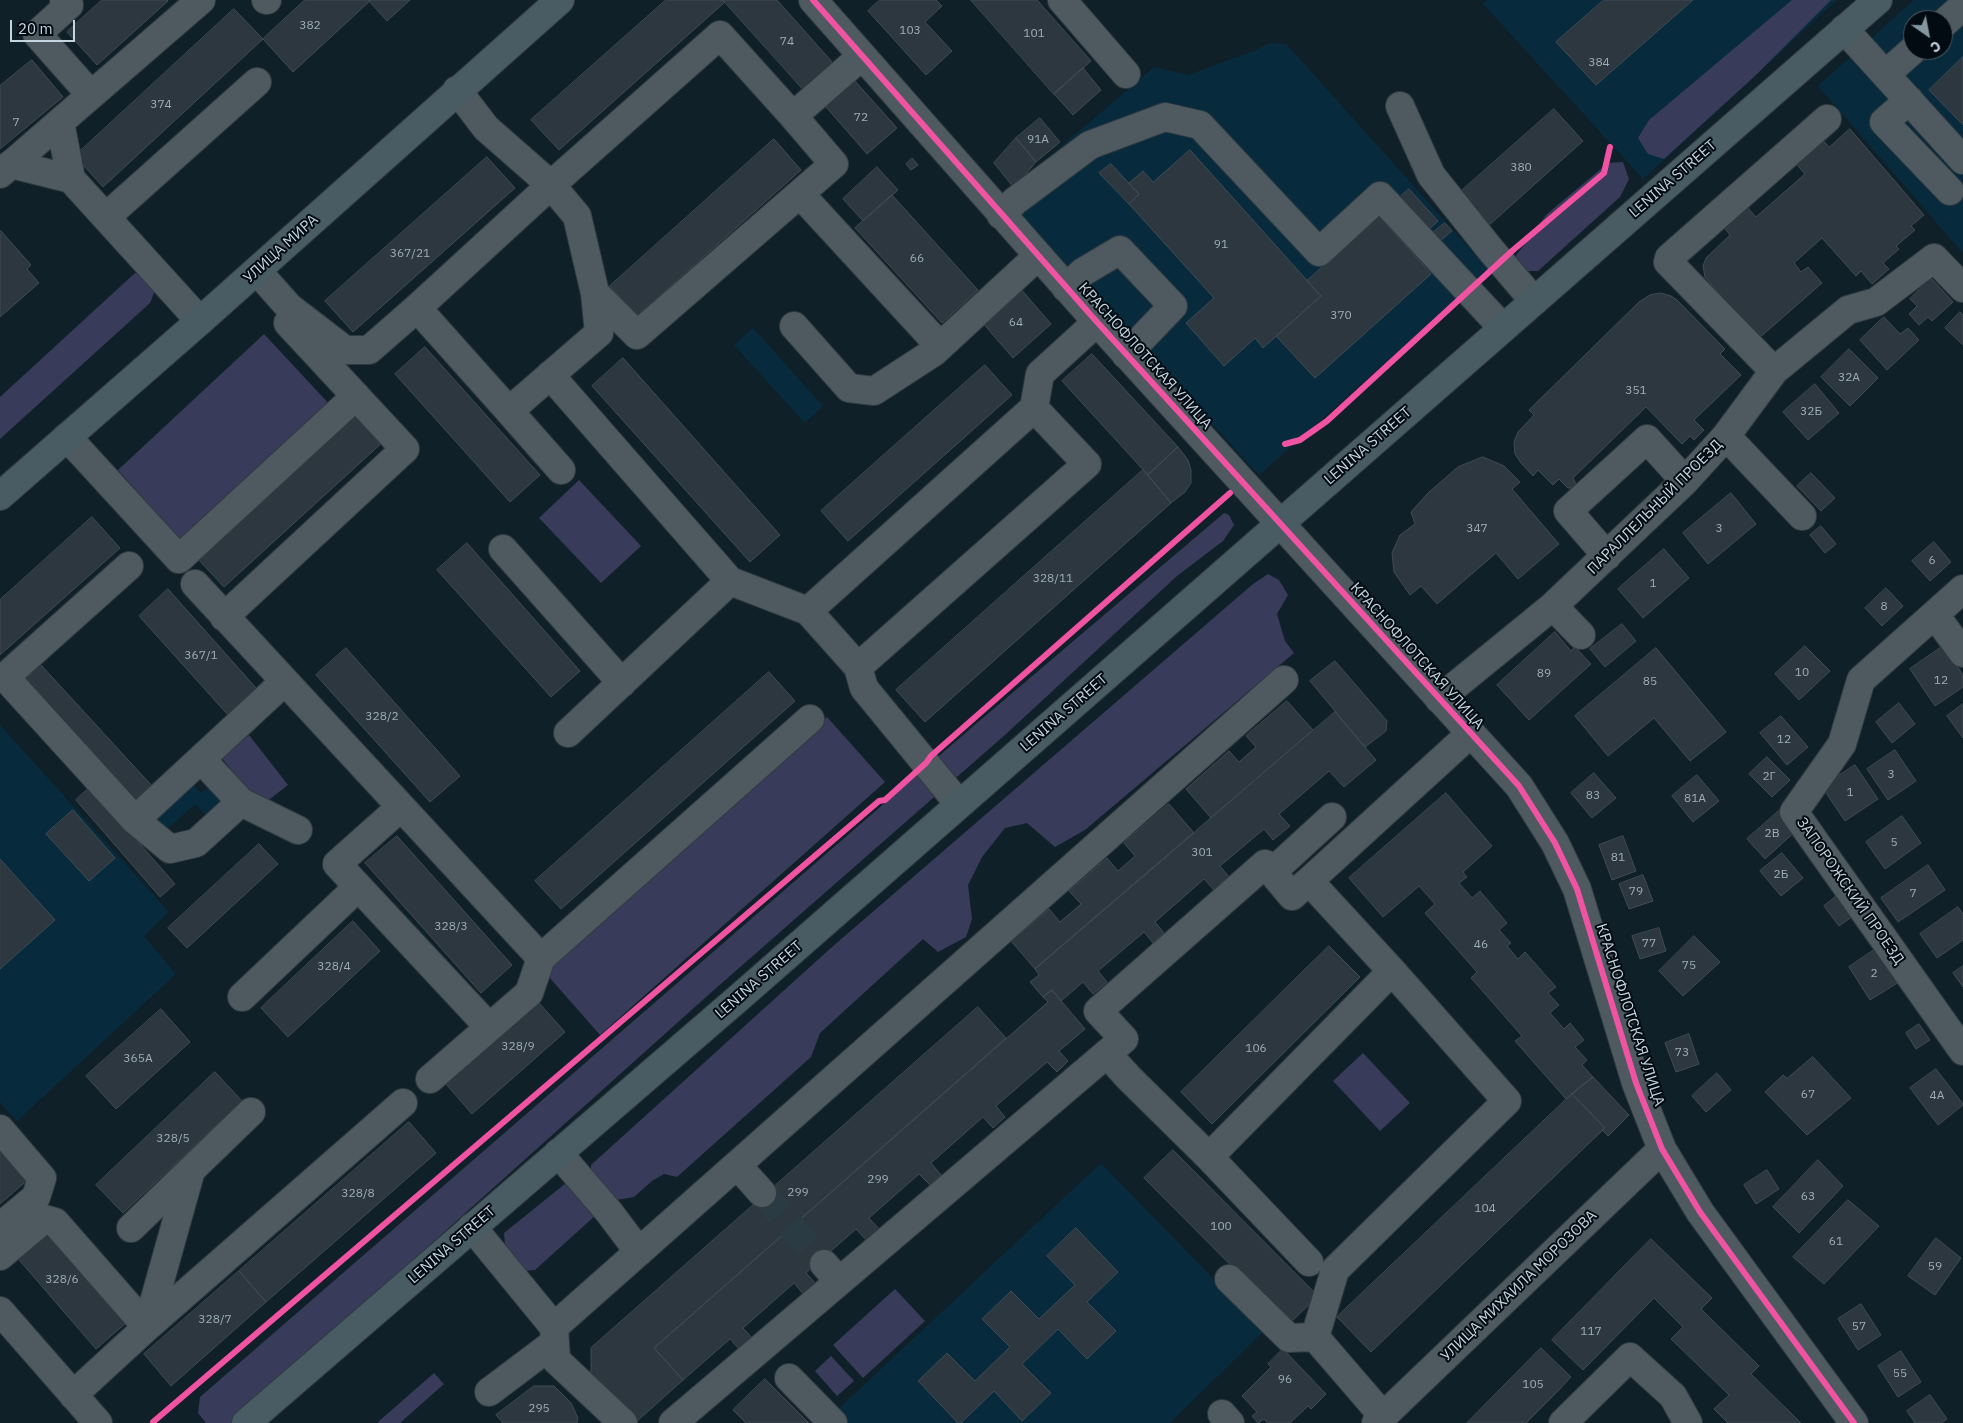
<!DOCTYPE html>
<html>
<head>
<meta charset="utf-8">
<style>
	body { margin:0 }
	#map { position:relative; width:1963px; height:1423px; overflow:hidden; background:#102028; font-family:"IBM Plex Sans",sans-serif }
	canvas { display:block }
	.north { position:absolute; left:1903px; top:10px; width:50px; height:50px; box-sizing:border-box; background:#020b12; border:1px solid #505c64; border-radius:50%; rotate:147deg; font-size:14px; font-weight:700; line-height:20px; text-align:center; color:#c4d5df }
	.north::after { content:''; display:block; margin:auto; width:18px; height:22px; background:#85969f; clip-path:polygon(50% 0,100% 100%,50% 72%,0 100%) }
	.scale { position:absolute; left:10px; top:20px; width:65px; height:22px; box-sizing:border-box; border:2px solid #c4d5df; border-top:0; padding-left:6px; font-size:15px; line-height:18px; white-space:nowrap; color:#c4d5df; -webkit-text-stroke:4px #020b12; paint-order:stroke }
</style>
</head>
<body>
<div id="map">
<canvas width="1963" height="1423"></canvas>
<div class="north">С</div>
<div class="scale">20 m</div>
</div>
<script>
const c = document.querySelector('canvas').getContext('2d');
c.lineJoin = 'round';
function paint(path, color) { c.fillStyle = color; c.fill(path, 'evenodd'); }
function trace(path, color, width, dash) { c.strokeStyle = color; c.lineWidth = width; c.lineCap = dash ? 'butt' : 'round'; c.setLineDash(dash || []); c.stroke(path); }
function write(font, color, halo, rows, align = 'center') {
  c.font = font + ' "IBM Plex Sans",sans-serif'; c.lineWidth = 4; c.setLineDash([]); c.textBaseline = 'middle'; c.strokeStyle = halo; c.fillStyle = color; for (const [text, x, y, turn = 0] of rows) {
    c.save(); c.translate(x, y); c.rotate((+turn || 0) * Math.PI / 180); c.textAlign = isNaN(turn) ? turn : align; if (halo) c.strokeText(text, 0, 0); c.fillText(text, 0, 0); c.restore();
  }
}
paint(new Path2D(`
	M1487,0H1837L1643,179L1483,4Z
	M1914,0H1963V253L1818,86ZM1913,20H1943V50H1913Z
	M1270,43L1286,44L1298,57L1489,270L1259,475L1003,196L1154,67L1188,75L1256,50Z
	M753,328L823,406L805,423L734,345Z
	M0,725L169,912L144,936L176,974L17,1121L0,1102Z
	M189,781L201,793L208,788L223,804L208,817L195,804L165,831L151,816Z
	M1101,1163L1264,1331L1170,1423H845L834,1413Z`), '#072b3d');
paint(new Path2D(`
	M1792,0H1831L1756,75L1664,159L1648,154L1638,138L1649,120Z
	M1623,162L1629,179L1620,197L1538,271H1524L1515,257L1547,214L1608,163Z
	M135,273L145,277L156,288L150,303L0,439V397Z
	M264,334L331,406L183,543L118,470Z
	M579,480L641,546L601,583L539,518Z
	M1224,513L1229,515L1234,525L1223,541L1177,576L1006,734L706,997L238,1417L232,1423H206L198,1413L200,1397L977,723Z
	M1268,574L1279,580L1288,595L1277,614L1285,641L1294,653L1085,830L1055,847L1027,823L1005,828L982,857L968,885L972,919L966,937L938,952L923,939L820,1033L811,1057L677,1177L664,1174L652,1181L634,1197L610,1201L591,1177V1165L832,947L1253,584Z
	M827,717L885,782L600,1035L542,969Z
	M249,735L288,785L261,806L221,757Z
	M1363,1053L1410,1103L1380,1131L1333,1081Z
	M566,1183L577,1188L596,1215L535,1270L513,1272L506,1257L504,1233Z
	M895,1289L925,1321L863,1378L833,1345Z
	M831,1356L854,1381L837,1396L815,1371Z
	M434,1373L444,1384L400,1423H379L378,1422Z`), '#383c5a');
const building = new Path2D(`
	M102,0H167L168,1L97,65L67,32Z
	M305,0H371L293,72L263,39Z
	M371,0H410L387,21L369,1Z
	M666,0H723L725,2L559,150L531,120Z
	M723,0H777L833,63L803,89Z
	M880,0H936L942,6L925,22L952,51L926,75L868,11Z
	M971,0H1037L1091,61L1054,94Z
	M1604,0H1693L1596,85L1556,42Z
	M234,9L263,39L103,187L75,156Z
	M1963,57V125L1929,90Z
	M32,60L63,97L0,149V86Z
	M1083,68L1101,90L1073,115L1054,94Z
	M855,81L897,128L867,154L826,107Z
	M1554,109L1583,141L1487,227L1458,194Z
	M1040,118L1060,142L1036,162L1016,138Z
	M1850,129L1924,215L1911,226L1915,230L1896,246L1899,249L1883,263L1889,269L1872,284L1861,271L1856,276L1822,238L1794,263L1801,272L1808,267L1822,283L1758,339L1705,277L1703,266L1706,258L1730,235L1723,226L1746,206L1756,217L1805,174L1792,159L1819,136L1829,147Z
	M1016,138L1036,162L1014,188L994,163Z
	M774,139L801,170L637,316L610,286Z
	M1190,150L1321,296L1263,348L1255,338L1224,366L1186,323L1214,298L1129,204L1139,194L1129,183L1143,171L1153,182Z
	M487,157L515,188L353,332L325,301Z
	M912,158L918,165L911,170L906,164Z
	M1111,164L1139,194L1129,204L1099,173Z
	M877,167L898,190L863,221L843,199Z
	M1409,189L1438,221L1426,232L1397,200Z
	M892,195L978,290L942,323L855,228Z
	M1379,216L1431,274L1315,378L1276,336L1321,296L1307,281Z
	M1445,223L1452,231L1440,241L1434,232Z
	M1,231L31,265L27,269L39,283L0,317V233Z
	M1931,278L1953,302L1932,321L1928,317L1919,325L1909,314L1917,306L1910,299Z
	M1020,288L1051,324L1013,358L981,321Z
	M1661,293L1671,296L1677,300L1725,349L1720,354L1741,375L1694,420L1704,430L1694,440L1690,436L1682,444L1646,407L1573,478L1576,484L1573,488H1568L1559,479L1553,485L1538,470L1533,476L1521,463L1515,454L1514,442L1518,432L1534,415L1529,410L1639,302L1650,295Z
	M1960,312L1963,315V345L1945,328Z
	M1884,317L1900,334L1908,328L1919,340L1887,370L1860,340Z
	M425,347L540,475L510,502L395,374Z
	M1849,349L1878,378L1850,406L1821,377Z
	M1092,354L1178,447L1148,475L1062,381Z
	M623,358L780,535L750,562L592,386Z
	M985,365L1012,395L848,541L821,511Z
	M1815,384L1839,413L1808,440L1783,412Z
	M356,412L384,441L224,587L197,558Z
	M1178,447L1188,460L1191,470V483L1185,492L1171,503L1148,475Z
	M1483,457L1504,466L1520,482L1512,489L1559,544L1518,579L1496,553L1437,604L1421,586L1410,595L1394,572L1392,553L1400,535L1415,524L1411,512L1428,493L1458,467Z
	M1143,470L1171,503L925,722L896,690Z
	M1811,473L1835,498L1821,511L1797,486Z
	M1731,493L1756,524L1708,564L1683,533Z
	M92,517L120,548L0,655V600Z
	M1821,526L1836,544L1825,553L1810,535Z
	M1934,542L1951,562L1930,581L1912,561Z
	M467,543L580,671L551,697L437,570Z
	M1664,549L1689,578L1643,618L1618,589Z
	M1886,588L1903,606L1882,626L1865,608Z
	M168,589L257,689L228,715L139,616Z
	M1622,624L1636,641L1605,667L1590,649Z
	M1555,632L1571,651L1575,647L1591,664L1529,720L1497,685Z
	M1805,646L1830,671L1799,700L1775,674Z
	M1943,646L1963,675V687L1935,706L1910,669Z
	M346,648L460,776L430,802L316,675Z
	M1656,648L1726,732L1690,761L1654,718L1608,756L1575,716Z
	M1335,661L1387,721L1386,731L1365,747L1310,681Z
	M41,665L153,787L137,802L25,680Z
	M769,672L795,701L561,909L535,881Z
	M1287,701L1313,730L1211,818L1186,789L1229,751L1239,762L1256,747L1246,736Z
	M1899,703L1915,724L1892,743L1876,722Z
	M1963,704V738L1947,716Z
	M1335,712L1376,760L1344,787L1329,771L1279,814L1290,826L1273,840L1264,829L1220,866L1229,877L1214,890L1204,879L1155,922L1164,933L1153,943L1144,932L1098,971L1107,982L1093,994L1083,982L1061,1001L1052,990L1043,997L1030,982L1039,975L1035,969Z
	M1781,716L1808,747L1787,765L1760,733Z
	M1895,750L1916,781L1888,800L1867,769Z
	M1767,757L1790,780L1772,797L1749,774Z
	M1855,765L1878,799L1845,821L1822,787Z
	M1594,773L1616,798L1592,818L1571,793Z
	M1697,775L1719,801L1693,822L1672,796Z
	M90,787L175,884L160,897L76,800Z
	M1446,793L1492,846L1463,872L1467,877L1459,883L1472,898L1480,891L1507,923L1499,930L1511,943L1507,946L1518,959L1525,952L1556,987L1548,993L1559,1005L1550,1013L1564,1029L1570,1023L1584,1040L1575,1047L1587,1060L1582,1065L1593,1077L1566,1099L1515,1041L1522,1036L1471,978L1477,972L1425,913L1435,904L1419,886L1383,917L1349,878Z
	M1169,804L1194,833L1035,969L1011,941L1049,909L1060,922L1081,904L1069,891L1107,858L1118,871L1135,856L1124,843Z
	M73,810L115,858L89,881L46,834Z
	M1780,810L1798,829L1765,859L1747,839Z
	M1902,816L1921,843L1885,869L1866,842Z
	M397,836L512,965L481,993L365,863Z
	M1623,836L1636,871L1612,880L1599,845Z
	M259,844L278,864L187,948L168,928Z
	M1782,853L1803,878L1781,896L1760,871Z
	M0,859L55,920L0,969Z
	M1928,865L1945,890L1898,922L1881,898Z
	M1643,875L1653,901L1629,909L1619,884Z
	M1838,895L1853,916L1839,926L1824,906Z
	M1958,907L1963,914V940L1937,958L1920,934Z
	M353,921L380,951L288,1037L261,1008Z
	M1659,928L1666,951L1640,959L1632,936Z
	M1694,936L1720,962L1683,996L1659,971Z
	M1329,946L1360,977L1212,1124L1181,1092Z
	M1877,948L1899,982L1870,1000L1849,967Z
	M1963,966V987L1953,973Z
	M1052,990L1085,1029L1059,1051L1068,1061L1057,1072L1047,1062L996,1106L1005,1117L993,1128L983,1117L931,1163L941,1175L930,1185L919,1174L869,1218L880,1230L867,1241L856,1229L806,1273L817,1285L805,1296L794,1283L743,1328L754,1340L741,1351L730,1339L683,1380L654,1348L1048,1002L1043,997Z
	M539,1003L565,1032L472,1114L446,1084Z
	M978,1007L1006,1038L654,1348L683,1380L635,1423L591,1375V1348Z
	M161,1009L190,1042L116,1109L86,1076Z
	M1919,1024L1930,1040L1916,1049L1906,1033Z
	M1689,1034L1699,1064L1676,1072L1665,1043Z
	M1813,1057L1851,1098L1807,1135L1765,1092L1783,1075L1787,1078Z
	M1936,1069L1963,1104V1105L1938,1125L1910,1088Z
	M215,1072L242,1101L123,1213L96,1185Z
	M1717,1073L1731,1090L1706,1112L1692,1096Z
	M1593,1077L1629,1115L1608,1136L1602,1130L1605,1128L1572,1094Z
	M1572,1094L1605,1128L1371,1352L1337,1317Z
	M409,1122L436,1153L266,1302L239,1271Z
	M0,1141L31,1177L0,1204Z
	M1173,1150L1318,1296L1289,1324L1144,1178Z
	M1818,1160L1843,1186L1799,1233L1773,1207Z
	M1767,1170L1779,1189L1756,1204L1744,1185Z
	M1848,1200L1879,1226L1824,1284L1793,1257Z
	M44,1228L126,1323L96,1349L14,1254Z
	M1076,1228L1118,1272L1087,1302L1116,1331L1087,1359L1058,1329L1022,1364L1051,1393L1022,1421L994,1391L961,1423H958L918,1381L947,1353L975,1381L1010,1347L982,1319L1011,1291L1039,1319L1075,1285L1047,1256Z
	M1936,1238L1961,1258L1935,1295L1908,1276Z
	M1651,1239L1712,1298L1701,1309L1759,1366L1751,1374L1801,1423H1728L1714,1409L1729,1395L1671,1339L1683,1327L1654,1298L1583,1370L1552,1340Z
	M239,1271L266,1302L171,1386L144,1354Z
	M1861,1304L1881,1335L1858,1350L1838,1319Z
	M1541,1348L1571,1377L1555,1394L1526,1423H1467Z
	M1283,1349L1326,1394L1311,1409L1308,1406L1290,1423H1268L1264,1419L1258,1423L1252,1416L1257,1412L1242,1396L1271,1367L1268,1364Z
	M1901,1351L1921,1382L1898,1397L1878,1366Z
	M765,1379L809,1423H746L733,1410Z
	M534,1386H554L571,1403L578,1418L577,1423H503L496,1415Z
	M1930,1395L1947,1419L1941,1423H1915L1907,1411Z`);
paint(building, '#2c373f');
trace(building, '#414b54', 1);
trace(new Path2D(`
	M762,1193L824,1264`), '#2b3b43', 28, [28, 14]);
const minor = new Path2D(`
	M64,0L69,5L37,34L91,95
	M266,0H267
	M813,0L1097,322L1519,786L1555,843L1577,889L1636,1083L1662,1149L1700,1212L1854,1423
	M1062,0L1126,74
	M1943,24L1963,6
	M1844,29L1963,160
	M1886,74L1913,50
	M457,90L486,128L551,185L720,35L793,116L862,56
	M1909,100L1884,122L1950,191
	M1400,106L1431,175L1490,249L1534,301
	M60,122L71,179
	M11,164L71,179L200,321
	M0,174L201,0
	M800,194L940,346
	M1001,215L1015,201L1090,145L1165,117L1200,125L1319,252L1380,196L1503,328
	M106,217L257,82
	M257,271L289,307L345,350H369L417,308L509,411L599,333L595,293
	M1066,288L1083,272L1120,250L1173,306L1126,355
	M417,308L551,185L577,216L595,293L637,335L834,164L793,116
	M794,326L849,388L874,391L934,352L1038,256
	M1774,371L1668,262L1669,258L1827,119
	M550,375L730,581L808,611
	M509,411L561,470
	M1726,436L1802,516
	M67,437L179,559L356,396
	M503,549L622,683
	M1607,556L1568,511L1647,439L1685,481
	M195,584L541,958L529,993L430,1079
	M1963,589L1861,680L1842,744L1794,812L1963,1051
	M1553,606L1581,635
	M1935,615L1963,653
	M224,617L405,449L288,323
	M858,667L1087,464L1034,408
	M5,677L129,566
	M0,678L5,677L135,820L284,682
	M1439,699L1553,606L1685,481L1726,436L1774,371L1848,310L1876,302L1934,258L1963,288
	M568,733L730,581
	M201,759L241,802
	M959,804L864,688L858,667L808,611L1034,408L1040,374L1097,322
	M401,807L337,864L489,1027
	M135,820L170,849L196,843L241,802L298,830
	M1272,872L1332,817
	M541,958L810,719
	M242,997L358,887
	M1107,1054L1129,1078L1209,1157
	M0,1129L42,1178L36,1197L0,1227
	M558,1153L609,1212L639,1252
	M737,1165L762,1193
	M191,1170L147,1327L403,1103
	M472,1227L554,1327L556,1360L623,1423
	M131,1228L251,1112
	M0,1256L44,1219L55,1222L147,1327L73,1395
	M1309,1262L1209,1157L1392,971
	M824,1264L839,1281
	M1229,1279L1289,1338L1315,1337L1383,1416
	M0,1311L98,1423
	M554,1327L1284,680
	M1315,1337L1335,1270L1507,1101L1392,971L1309,881L1470,734
	M789,1378L833,1423
	M489,1392L554,1343
	M1222,1414L1230,1423
	M673,1423L1124,1039L1098,1011L1265,864L1292,896L1309,881
	M1376,1423L1662,1149
	M1563,1423L1630,1357L1673,1396L1688,1423`);
const major = new Path2D(`
	M0,496L200,321L560,0
	M246,1423L742,995L1878,0`);
trace(minor, '#303b41', 30);
trace(major, '#303b41', 30);
trace(minor, '#4e5a60', 28);
trace(major, '#495c63', 28);
trace(new Path2D(`
	M813,0L1097,322L1519,786L1555,843L1577,889L1636,1083L1662,1149L1700,1212L1854,1423
	M1285,444L1300,440L1327,421L1512,251L1604,173L1610,147
	M153,1422L879,801L885,800L926,763L931,756L1230,493`), '#f153a3', 6);
write('12px', '#9eaeb7', null, [
	["382",310,26],
	["103",910,31],
	["101",1034,34],
	["74",787,42],
	["384",1599,63],
	["374",161,105],
	["72",861,118],
	["7",16,123],
	["91А",1038,140],
	["380",1521,168],
	["91",1221,245],
	["367/21",410,254],
	["66",917,259],
	["370",1341,316],
	["64",1016,323],
	["32А",1849,378],
	["351",1636,391],
	["32Б",1811,412],
	["347",1477,529],
	["3",1719,529],
	["6",1932,561],
	["328/11",1053,579],
	["1",1653,584],
	["8",1884,607],
	["367/1",201,656],
	["10",1802,673],
	["89",1544,674],
	["12",1941,681],
	["85",1650,682],
	["328/2",382,717],
	["12",1784,740],
	["3",1891,775],
	["2Г",1769,777],
	["1",1850,793],
	["83",1593,796],
	["81А",1695,799],
	["2В",1772,834],
	["5",1894,843],
	["301",1202,853],
	["81",1618,858],
	["2Б",1781,875],
	["79",1636,892],
	["7",1913,894],
	["328/3",451,927],
	["77",1649,944],
	["46",1481,945],
	["75",1689,966],
	["328/4",334,967],
	["2",1874,974],
	["328/9",518,1047],
	["106",1256,1049],
	["73",1682,1053],
	["365А",138,1059],
	["67",1808,1095],
	["4А",1937,1096],
	["328/5",173,1139],
	["299",878,1180],
	["299",798,1193],
	["328/8",358,1194],
	["63",1808,1197],
	["104",1485,1209],
	["100",1221,1227],
	["61",1836,1242],
	["59",1935,1267],
	["328/6",62,1280],
	["328/7",215,1320],
	["57",1859,1327],
	["117",1591,1332],
	["55",1900,1374],
	["96",1285,1380],
	["105",1533,1385],
	["295",539,1409]
]);
write('15px', '#c4d5df', '#020b12', [
	["LENINA STREET",1673,179,-41],
	["УЛИЦА МИРА",281,249,-42],
	["КРАСНОФЛОТСКАЯ УЛИЦА",1145,356,48],
	["LENINA STREET",1368,446,-41],
	["ПАРАЛЛЕЛЬНЫЙ ПРОЕЗД",1655,507,-45],
	["КРАСНОФЛОТСКАЯ УЛИЦА",1417,656,48],
	["LENINA STREET",1064,713,-41],
	["ЗАПОРОЖСКИЙ ПРОЕЗД",1850,891,55],
	["LENINA STREET",759,980,-41],
	["КРАСНОФЛОТСКАЯ УЛИЦА",1630,1015,72],
	["LENINA STREET",452,1245,-41],
	["УЛИЦА МИХАИЛА МОРОЗОВА",1519,1286,-44]
]);
</script>
</body>
</html>
